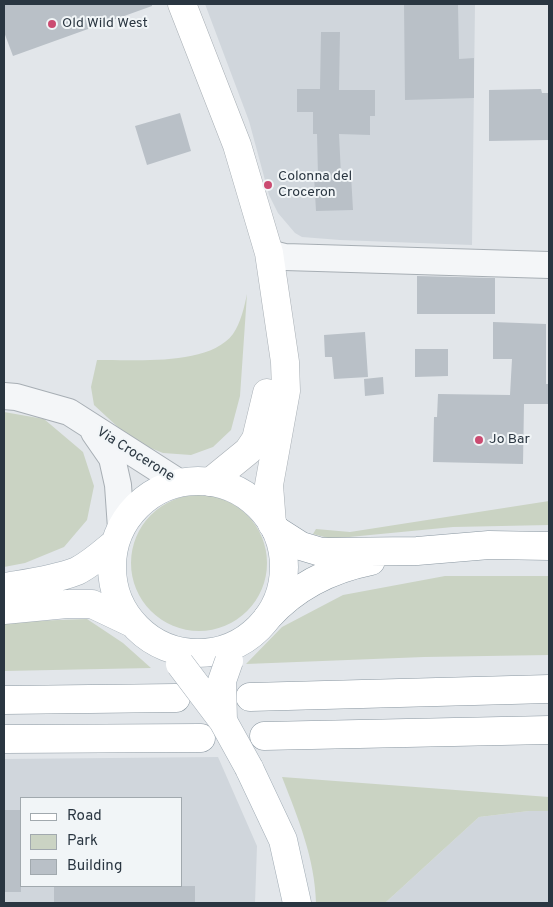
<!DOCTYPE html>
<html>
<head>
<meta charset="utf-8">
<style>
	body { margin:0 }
	#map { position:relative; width:553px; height:907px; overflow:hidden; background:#e2e6ea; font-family:Overpass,sans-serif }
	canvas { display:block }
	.frame { position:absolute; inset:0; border:5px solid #2a3641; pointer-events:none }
	.legend { position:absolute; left:20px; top:797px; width:162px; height:90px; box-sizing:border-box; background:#f1f5f7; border:1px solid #a1a9ae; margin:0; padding:6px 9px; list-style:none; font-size:15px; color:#2a3641 }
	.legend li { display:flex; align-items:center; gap:10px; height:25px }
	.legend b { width:25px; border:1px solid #a1a9ae }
</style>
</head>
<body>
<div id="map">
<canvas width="553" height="907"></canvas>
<div class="frame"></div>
<ul class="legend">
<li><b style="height:6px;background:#fff"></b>Road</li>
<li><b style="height:14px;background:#cad3c3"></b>Park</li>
<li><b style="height:14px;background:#b9c0c7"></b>Building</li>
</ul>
</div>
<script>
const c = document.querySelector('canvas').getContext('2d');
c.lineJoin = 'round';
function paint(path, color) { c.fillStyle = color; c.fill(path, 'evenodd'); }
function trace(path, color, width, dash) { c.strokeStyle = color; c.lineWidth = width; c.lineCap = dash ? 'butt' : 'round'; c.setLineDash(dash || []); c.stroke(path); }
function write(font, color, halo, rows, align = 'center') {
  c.font = font + ' Overpass,sans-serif'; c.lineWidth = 4; c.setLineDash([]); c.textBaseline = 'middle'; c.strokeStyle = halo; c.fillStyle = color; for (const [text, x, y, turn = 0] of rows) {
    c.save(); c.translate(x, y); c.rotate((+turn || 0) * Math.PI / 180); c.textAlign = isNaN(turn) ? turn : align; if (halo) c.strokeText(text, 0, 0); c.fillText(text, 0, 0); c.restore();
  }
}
paint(new Path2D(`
	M205,4H475L472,245L340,240L302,237L295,233L278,213L269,195L249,121Z
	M218,757L257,846L255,903H4V759ZM21,798H181V886H21Z
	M529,811H549V903H385L479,817Z`), '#d0d6dc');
paint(new Path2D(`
	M247,294L240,396L231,430L213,447L191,455L163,453L133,441L94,405L91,387L97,360C134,359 208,367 233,334C241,322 244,308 247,294Z
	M4,412L44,419L83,452L94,486L87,520L64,547L25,563L4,567Z
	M131 563a68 68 0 1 1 136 0a68 68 0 1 1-136 0Z
	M549,501V525L453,527L339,538H328L313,534L316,529L350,532Z
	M445,576H549V655L424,657L246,664L282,627L343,595Z
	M87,619L123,643L151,668L4,671V622Z
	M282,777L549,797V811H529L479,817L385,903H316C315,859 298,818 282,777Z`), '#cad3c3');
paint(new Path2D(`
	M4,4H152V6L13,56L4,32Z
	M404,4H458L459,59L474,58V98L405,100Z
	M321,32H340L339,90H375V116H370V135L339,134L341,175H351L353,210L316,211L314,176H318L317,134H313V112H297V89H320Z
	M541,89L542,93H549V140L489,141V90Z
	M180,113L191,151L147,165L135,126Z
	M417,276L495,278V314H417Z
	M493,322L546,324V384H549V404H524L523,464L433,462L434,417H437L438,394L510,395L512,359H493Z
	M365,332L368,377L334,379L332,357H325L324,335Z
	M415,349H448V376L415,377Z
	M383,377L384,394L365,396L364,379Z
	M4,810H21V892H4Z
	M54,886H195V903H54Z`), '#b9c0c7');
const minor = new Path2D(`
	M269,253L285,257L549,265
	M4,396L16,397L69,412L180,483
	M94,432L112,458L118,485L121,528`);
const secondary = new Path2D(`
	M182,4L237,145L269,253L285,362L286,391L269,485L272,524
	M210,482L248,451L256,439L267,393`);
const primary = new Path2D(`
	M112 567a86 86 0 1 1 172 0a86 86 0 1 1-172 0Z
	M4,587C28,583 54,580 77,571C91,564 103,553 115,543
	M4,610L67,604H92L132,623
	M249,768L283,840L297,903`);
const trunk = new Path2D(`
	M276,530L301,546L321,552L417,551L489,545L549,546
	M268,617C296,586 331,569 371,561`);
const motorway = new Path2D(`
	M250,697L549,689
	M4,700L176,698
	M264,736L549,730
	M4,739L201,738`);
trace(minor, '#a7aeb4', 28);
trace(secondary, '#a7aeb4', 29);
trace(primary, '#a1acb5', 29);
trace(trunk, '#8996a0', 29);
trace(motorway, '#8996a0', 29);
trace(minor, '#f4f6f8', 26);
trace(secondary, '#fff', 28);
trace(primary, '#fff', 28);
trace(trunk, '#fff', 28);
trace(motorway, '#fff', 28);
const primaryBridge = new Path2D(`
	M180,664L223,721L249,768
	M223,721L222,681L229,661`);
trace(primaryBridge, '#a1acb5', 29, []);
trace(primaryBridge, '#fff', 28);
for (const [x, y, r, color] of [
	[52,24,5,"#cb4b71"],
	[268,185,5,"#cb4b71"],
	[479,440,5,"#cb4b71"]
]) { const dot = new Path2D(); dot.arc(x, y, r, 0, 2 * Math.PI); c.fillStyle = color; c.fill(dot); trace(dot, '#f1f5f7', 2); }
write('14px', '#2a3641', '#f1f5f7', [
	["Old Wild West",62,24],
	["Colonna del",278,177],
	["Croceron",278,193],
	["Jo Bar",489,440]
], 'left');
write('14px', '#2a3641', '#f1f5f7', [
	["Via Crocerone",135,455,32]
]);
</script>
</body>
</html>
